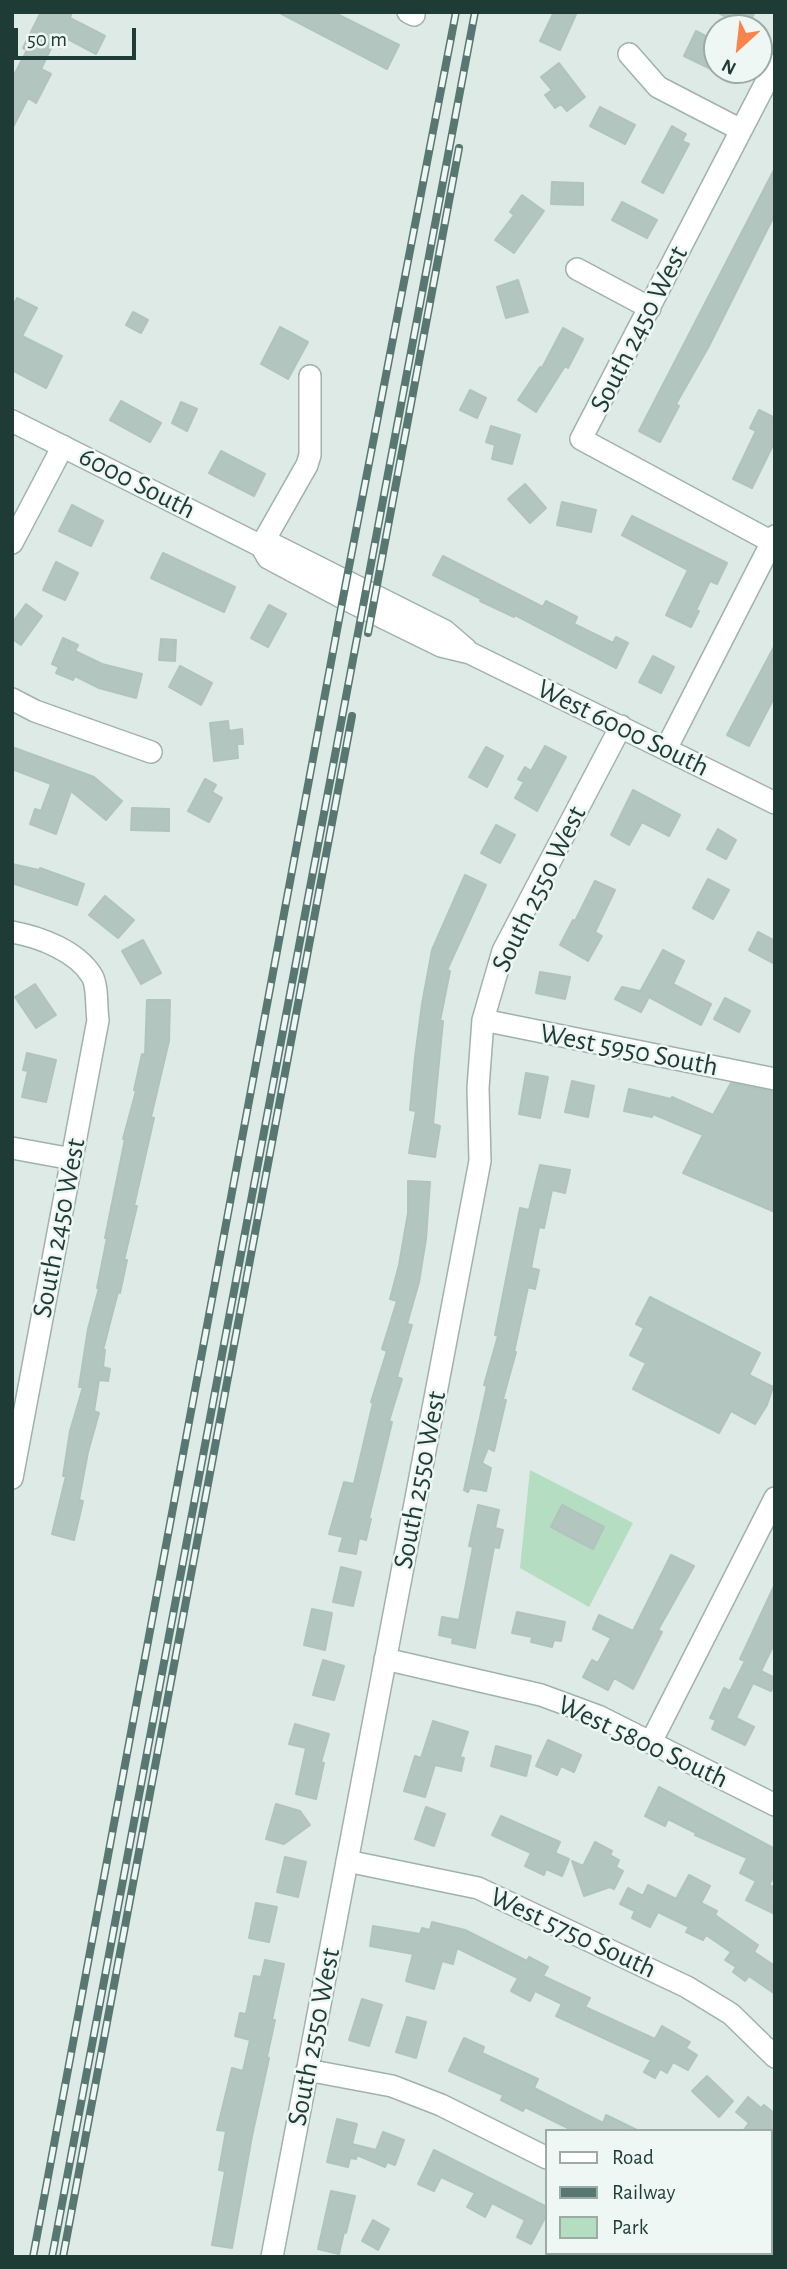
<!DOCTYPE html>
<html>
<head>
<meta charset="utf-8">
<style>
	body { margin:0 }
	#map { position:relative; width:787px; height:2269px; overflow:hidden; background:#ddeae6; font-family:"Alegreya Sans",sans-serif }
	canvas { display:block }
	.frame { position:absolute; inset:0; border:14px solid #1e3b35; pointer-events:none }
	.legend { position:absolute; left:545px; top:2129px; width:228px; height:126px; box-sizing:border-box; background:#eef7f3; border:2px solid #9baca7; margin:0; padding:9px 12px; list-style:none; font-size:21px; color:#1e3b35 }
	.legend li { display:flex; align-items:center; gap:14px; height:35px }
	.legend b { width:35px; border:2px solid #9baca7 }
	.north { position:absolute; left:703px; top:14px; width:70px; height:70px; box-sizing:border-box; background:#eef7f3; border:2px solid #9baca7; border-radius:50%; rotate:207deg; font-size:19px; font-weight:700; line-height:28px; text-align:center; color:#1e3b35 }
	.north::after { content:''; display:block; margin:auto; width:24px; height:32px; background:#fa834b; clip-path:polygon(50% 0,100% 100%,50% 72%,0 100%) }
	.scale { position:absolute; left:14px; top:28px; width:122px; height:32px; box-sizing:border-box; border:4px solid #1e3b35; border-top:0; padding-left:9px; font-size:21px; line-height:24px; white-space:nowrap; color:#1e3b35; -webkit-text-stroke:5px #eef7f3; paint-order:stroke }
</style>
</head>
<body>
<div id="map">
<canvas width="787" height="2269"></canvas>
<div class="frame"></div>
<ul class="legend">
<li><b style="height:9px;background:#fff"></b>Road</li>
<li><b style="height:9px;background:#587771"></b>Railway</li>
<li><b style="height:19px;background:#b4ddc2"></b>Park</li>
</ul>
<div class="north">N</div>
<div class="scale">50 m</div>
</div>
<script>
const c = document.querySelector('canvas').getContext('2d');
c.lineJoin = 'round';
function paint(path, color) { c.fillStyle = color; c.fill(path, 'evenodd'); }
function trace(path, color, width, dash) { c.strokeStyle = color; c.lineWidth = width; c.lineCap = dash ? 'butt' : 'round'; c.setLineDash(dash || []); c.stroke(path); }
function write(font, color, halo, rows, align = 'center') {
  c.font = font + ' "Alegreya Sans",sans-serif'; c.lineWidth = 5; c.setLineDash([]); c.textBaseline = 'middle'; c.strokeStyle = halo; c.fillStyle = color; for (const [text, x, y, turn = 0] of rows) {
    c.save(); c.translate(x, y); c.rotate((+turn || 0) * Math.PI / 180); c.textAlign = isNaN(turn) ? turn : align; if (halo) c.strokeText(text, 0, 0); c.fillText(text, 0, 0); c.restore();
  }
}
paint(new Path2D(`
	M530,1470L633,1523L589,1607L520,1568Z`), '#b4ddc2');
const building = new Path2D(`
	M41,12H72L70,18L105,36L96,54L66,38L61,48L53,44L41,69L51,74L36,103L28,98L12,129V79L27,50L23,48Z
	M278,12H333L399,45L387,69Z
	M554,12H577L560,50L540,41Z
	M717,12H755L746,28Z
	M696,31L717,42V72L684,56Z
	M559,63L585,97L567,111L561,104L555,108L545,95L552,90L541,77Z
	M600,107L635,125L625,144L590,126Z
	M672,126L686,134L682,141L689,144L663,193L642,182Z
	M775,168V214L709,346L676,404L679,406L660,442L639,431Z
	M552,182L583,183V205L551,204Z
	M522,195L544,211L514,253L495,240L514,215L510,212Z
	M622,202L657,220L647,238L612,220Z
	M518,280L528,312L506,318L497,287Z
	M17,298L37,308L22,336L62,356L46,388L12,370V308Z
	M133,312L148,320L141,333L126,325Z
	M280,327L308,342L288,379L261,364Z
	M563,328L583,339L568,368L565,366L536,412L518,400L540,367L542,368Z
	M470,390L486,398L477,418L460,410Z
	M121,401L161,423L150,442L110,420Z
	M181,402L197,409L187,431L172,423Z
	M759,410L775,418V441L752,488L733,479L756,431L750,428Z
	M491,426L520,435L512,464L492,459L495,445L486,442Z
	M221,451L265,474L254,496L209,473Z
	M525,484L546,508L530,523L508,499Z
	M562,502L596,510L591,532L557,525Z
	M72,505L103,521L91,546L59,531Z
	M632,516L727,563L717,584L710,581L696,610L699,611L691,627L666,615L688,570L622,535Z
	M163,553L235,587L224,612L151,578Z
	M443,556L543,607L546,601L577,617L574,624L613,643L616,637L628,643L616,668L515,615L514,617L480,601L481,599L433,575Z
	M56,562L78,573L65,600L43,590Z
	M26,604L42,616L21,645L12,639V623Z
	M269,605L286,614L268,647L251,638Z
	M63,638L78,645L75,651L102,664L142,674L136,698L99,688L75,676L73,680L56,673L59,667L52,664Z
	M161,639L176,640L175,661L159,660Z
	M775,645V696L749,746L727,735Z
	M653,656L674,667L661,693L639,682Z
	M180,666L212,683L201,705L169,687Z
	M228,721L229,731L242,729L243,744H237L238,758L214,761L210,723Z
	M545,746L566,757L537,811L515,798L524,782L518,779L525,767L531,771Z
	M12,747L94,777L122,801L106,820L71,791L56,834L30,824L35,809L41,811L51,784L12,769Z
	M486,747L503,756L487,787L469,777Z
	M205,779L216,785L212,792L222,798L209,822L188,811Z
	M633,790L680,815L669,836L642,822L629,845L611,835Z
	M132,808L169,809V831L131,830Z
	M496,825L515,835L500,863L481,853Z
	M718,829L736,840L726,859L707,849Z
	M12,864L39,870L40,868L84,884L77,905L12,883Z
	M465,875L486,885L447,970L450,971L440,1021H443L433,1124L440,1126L435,1157L409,1153L416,1111L410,1110L415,1057L422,1004L432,950Z
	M708,879L729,890L713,919L693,908Z
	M595,881L615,890L595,932L602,936L588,961L560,945L573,920L575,921Z
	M105,896L134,920L118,938L89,915Z
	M758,932L775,941V964L749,950Z
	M143,940L161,973L141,984L122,951Z
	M663,950L684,961L673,984L711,1004L701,1025L649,997L650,995L641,1012L615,999L622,987L644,992L641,990Z
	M540,972L570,977L565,999L536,993Z
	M35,984L56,1015L36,1028L15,997Z
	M725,998L750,1011L739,1032L714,1019Z
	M147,1000H170L169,1041L151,1117L154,1118L134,1206H137L124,1260H127L120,1293L118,1292L103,1350H105L103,1367L110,1369L108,1381L99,1380L94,1411L99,1413L88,1452L79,1500L83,1501L74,1540L52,1534L66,1476H63L70,1431L83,1387H79L88,1329L99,1288H97L107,1238H105L125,1139H123L136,1091L134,1090L142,1054L145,1055Z
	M27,1053L56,1060L46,1102L22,1097L28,1071L23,1070Z
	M526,1073L548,1077L540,1118L519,1114Z
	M572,1081L594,1086L588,1117L565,1112Z
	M731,1083L775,1092V1212L683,1173L703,1135L653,1114L652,1117L624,1111L629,1089L671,1099L672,1097L713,1115Z
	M540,1165L570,1170L565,1193L552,1190L544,1228L539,1227L531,1268L539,1270L535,1289L528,1287L514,1352H516L503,1399L506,1400L494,1451L488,1448L482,1463L491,1468L486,1491L470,1488L468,1492L464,1490L487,1386L484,1385L498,1336L495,1335L520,1208L529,1210Z
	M408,1181L430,1182L426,1239L419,1282L407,1324L412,1325L397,1377L402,1379L389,1421L392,1422L369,1518L371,1519L366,1540L359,1538L356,1554L339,1551L343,1537L329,1534L344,1482L354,1484L373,1403L371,1402L387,1351L382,1349L397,1301L390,1299L399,1265L408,1213Z
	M650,1297L760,1353L749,1375L773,1387L767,1405L755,1424L731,1411L719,1433L633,1389L646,1363L630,1355L644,1328L636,1324Z
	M478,1505L499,1510L495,1528L503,1530L499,1548L494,1547L475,1648L452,1643L453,1638L439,1635L442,1617L459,1620L473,1547L469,1546Z
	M562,1505L604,1527L593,1549L551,1527Z
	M671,1555L694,1566L658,1630L662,1632L633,1689L614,1678L608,1690L583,1677L592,1660L598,1663L611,1638L593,1629L599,1615L633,1631Z
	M341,1567L361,1572L353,1606L333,1602Z
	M775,1584V1642L761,1671L775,1678V1683L771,1691L753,1683L736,1718L754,1727L745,1745L712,1729L716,1720L710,1718L724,1688L730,1691L745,1661L740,1659Z
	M312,1609L332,1613L325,1650L304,1645Z
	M517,1612L565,1622L561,1641L554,1640L552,1647L531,1642L532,1637L512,1633Z
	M323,1660L344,1666L334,1700L313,1695Z
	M433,1721L468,1732L460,1757L464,1758L461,1771L435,1765L425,1797L404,1791L415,1756L421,1758Z
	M295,1724L329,1734L321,1762L324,1763L316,1799L296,1794L306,1748L289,1744Z
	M548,1740L581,1755L574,1772L561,1766L557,1775L536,1766Z
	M496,1746L531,1756L526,1776L491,1766Z
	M659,1787L775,1849V1874L769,1885L775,1888V1914L746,1900L756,1881L740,1873L747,1858L695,1835L696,1833L668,1819L665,1826L645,1816Z
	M276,1804L300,1811L310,1825L284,1844L266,1839Z
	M426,1807L445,1814L434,1846L415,1839Z
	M501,1816L560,1842L555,1853L569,1859L562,1876L546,1869L544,1875L525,1866L531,1853L492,1835Z
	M595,1842L612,1851L610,1855L619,1860L616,1867L623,1871L614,1889L610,1887L584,1896L572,1861L583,1866Z
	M285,1857L306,1862L298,1897L277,1892Z
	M689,1875L710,1886L701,1903L717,1911L715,1915L758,1945L754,1952L775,1966V1994L749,1976L745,1981L733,1972L736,1967L725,1960L731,1952L706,1935L703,1940L686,1932L689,1927L658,1912L650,1927L632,1918L635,1911L620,1904L628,1888L643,1896L648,1885L676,1899Z
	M256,1903L277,1907L269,1942L249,1938Z
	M432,1922L465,1930L527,1961L529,1957L548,1967L543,1976L590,1998L585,2007L655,2039L662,2026L690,2042L686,2048L697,2055L688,2070L673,2062L667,2073L660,2069L655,2078L644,2072L651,2060L556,2016L562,2004L535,1991L530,2001L511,1991L518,1978L457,1948L453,1964L442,1961L434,1989L406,1981L413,1954L370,1946L373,1926L420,1934L422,1928L430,1930Z
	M265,1960L284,1964L272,2020H275L267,2057L269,2058L252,2136L232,2248L212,2245L225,2171L219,2170L226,2131L217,2130L232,2068L243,2071L250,2040L235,2036L240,2013L246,2014L254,1976L261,1977Z
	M362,1999L382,2005L369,2046L349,2040Z
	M407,2017L426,2022L416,2058L396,2052Z
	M464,2038L484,2047L482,2053L538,2079L534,2088L603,2123L606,2115L639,2131H574L525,2107L523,2111L501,2100L503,2095L449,2071Z
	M707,2076L733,2101L719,2117L692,2091Z
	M748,2097L761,2108L764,2105L775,2114V2131H743L749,2123L736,2112Z
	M337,2119L357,2124L352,2144L376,2150L383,2132L404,2140L395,2165L387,2162L385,2167L357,2155L356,2159L350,2158L348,2167L327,2162Z
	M434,2150L547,2207V2214L531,2244L517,2237L525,2220L492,2203L485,2217L467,2207L475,2193L441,2177L434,2191L418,2184Z
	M331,2191L355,2196L346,2233L344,2232L339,2254L318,2249Z
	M373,2220L389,2229L378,2250L362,2241Z`);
paint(building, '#b3c5bf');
trace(building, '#b0c4bd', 2);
const minor = new Path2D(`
	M408,12L414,15V12
	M629,54L658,87L741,130
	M577,269L650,308
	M12,421L261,546L274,545L445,631L466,649
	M772,542L581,439L775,65
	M12,543L63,446
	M261,546L268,558L343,598L441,646L470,653L775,803
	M261,546L307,465L310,455V376
	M12,699L35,711L151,752
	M666,749L775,536
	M12,932C40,937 77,951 92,976C98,986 96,1008 98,1020L12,1478
	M483,1020L775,1079
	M12,1148L72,1159
	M385,1659L541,1695L598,1716L775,1805
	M651,1742L775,1498
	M347,1861L478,1888L687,1987L731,2014L775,2057
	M307,2070L392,2086L441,2105L547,2158
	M675,2253L678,2257
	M272,2257L480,1161L478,1088L483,1020L503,951L621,726
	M624,2257L628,2253`);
trace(minor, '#a0b2ad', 24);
trace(minor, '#fff', 21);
const rail = new Path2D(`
	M368,633L459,148
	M33,2257L343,598L456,12
	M52,2257L475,12
	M63,2257L352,716`);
trace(rail, '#587771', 8);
trace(rail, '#eef7f3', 5, [16]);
write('28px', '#1e3b35', '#eef7f3', [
	["South 2450 West",639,329,-63],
	["6000 South",137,483,27],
	["West 6000 South",623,728,26],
	["South 2550 West",539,889,-64],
	["West 5950 South",629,1050,11],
	["South 2450 West",59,1228,-79],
	["South 2550 West",420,1480,-79],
	["West 5800 South",643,1742,25],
	["West 5750 South",573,1933,25],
	["South 2550 West",314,2037,-79]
]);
</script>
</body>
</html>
